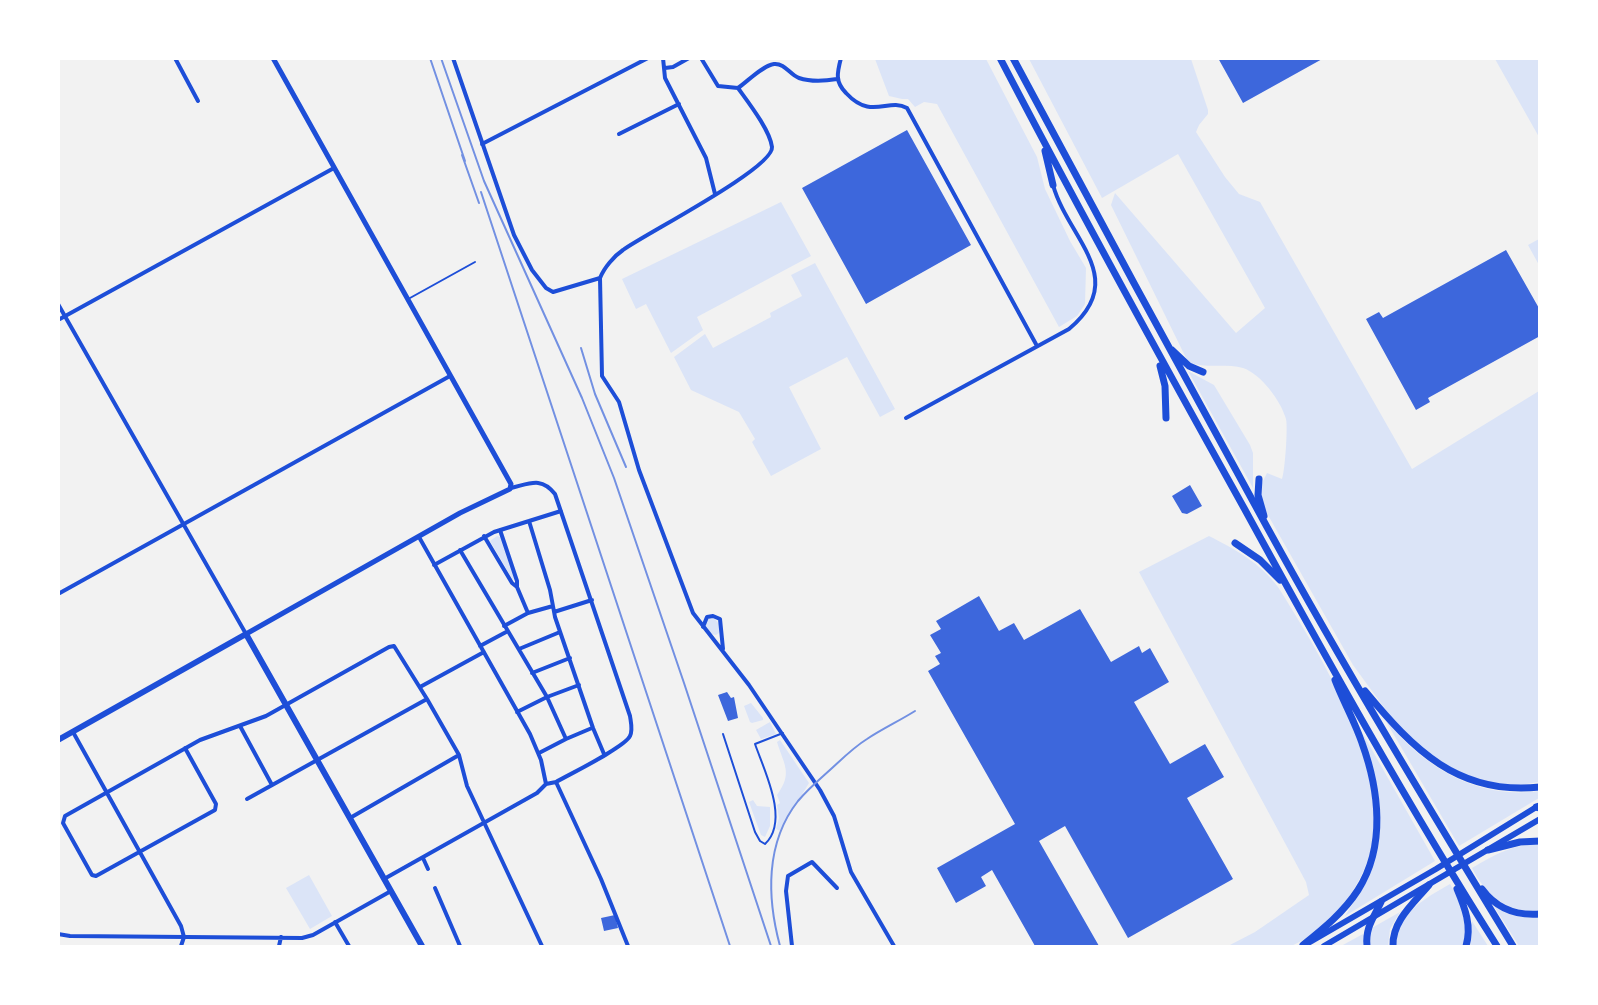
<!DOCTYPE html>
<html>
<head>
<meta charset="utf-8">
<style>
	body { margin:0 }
	#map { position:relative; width:1598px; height:1005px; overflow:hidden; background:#f2f2f2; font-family:Mulish,sans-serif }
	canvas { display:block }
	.frame { position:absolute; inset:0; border:60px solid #fff; pointer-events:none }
</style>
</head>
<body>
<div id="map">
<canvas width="1598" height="1005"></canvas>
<div class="frame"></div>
</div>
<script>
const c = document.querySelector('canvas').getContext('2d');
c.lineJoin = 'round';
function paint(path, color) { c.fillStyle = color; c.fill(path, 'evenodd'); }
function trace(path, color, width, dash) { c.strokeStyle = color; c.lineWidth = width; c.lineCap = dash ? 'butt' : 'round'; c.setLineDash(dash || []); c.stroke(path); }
paint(new Path2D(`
	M875,59H986L1037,157L1045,189L1070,241L1086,268L1085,304L1077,316L1059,327L937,104L924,102L915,107L908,99H902L889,96Z
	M1029,59H1191L1208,110V114L1199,125L1196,132L1225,177L1239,194L1260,202L1412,469L1539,391V782L1512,786L1488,783L1464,775L1425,751L1391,717L1353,665L1260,501L1262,483L1267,473L1282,479C1285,471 1288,427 1286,419C1281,401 1261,374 1243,368C1225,363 1205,369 1188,362L1111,205L1115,193L1236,333L1265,308L1178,154L1102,198Z
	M1495,59H1539V137Z
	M781,202L811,256L697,317L703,330L671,353L646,304L636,309L622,279Z
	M1539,239V265L1528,245Z
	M815,263L895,409L880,417L847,357L789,387L821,449L771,476L752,442L755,439L739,412L691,390L674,357L705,334L713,348L771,317L770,313L802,296L791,275Z
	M1188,371L1214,385L1250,445L1253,453V488Z
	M497,536L500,537L514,578L513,580L490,541Z
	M1209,536C1236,550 1259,562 1278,587C1320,654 1377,747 1374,829C1373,852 1364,873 1352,892C1339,914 1315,936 1291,946C1280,950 1242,946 1228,946L1255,932L1309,895L1306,882L1139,572Z
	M714,618L719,624V633L716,635L711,634L705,627L707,619Z
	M751,703L763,718V720L752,723L750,722L744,706Z
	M1384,718C1422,766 1476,800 1539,791V798L1459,846Z
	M770,722L776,734L761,739L756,730Z
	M1363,734L1435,861L1345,916C1392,848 1385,810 1363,734Z
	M780,740L809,783L780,831L776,829L779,818L777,805L780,803L777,795C793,773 784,765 777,742Z
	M753,800L757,806L770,807V826L765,837L761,835L749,802Z
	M1539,844V911C1508,913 1486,896 1472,868C1496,854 1511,845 1539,844Z
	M309,875L332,916L310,929L286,888Z
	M1450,884C1462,904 1469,923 1463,946H1396C1394,915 1427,897 1450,884Z
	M1492,903C1507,913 1521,920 1539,917V946H1519Z
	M1400,912L1390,929L1388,946H1370V929Z
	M1472,921L1488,946H1467Z
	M1363,934V946H1341Z`), '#dbe4f7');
paint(new Path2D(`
	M1218,58H1324L1243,103Z
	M907,130L971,245L866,304L802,188Z
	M1506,250L1540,310V336L1428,398L1430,402L1416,410L1366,319L1379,312L1383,318Z
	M1190,485L1202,506L1187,514L1182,513L1172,496Z
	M979,596L999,631L1014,623L1024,640L1080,609L1111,662L1139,646L1142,653L1150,648L1169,682L1134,702L1170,764L1205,744L1224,777L1187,798L1233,879L1128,938L1065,826L1039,841L1099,946H1035L992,870L981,877L986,886L956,903L937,868L1015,824L928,671L940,664L935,656L941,653L930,635L941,629L936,621Z
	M727,692L731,698L734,697L738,718L728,721L718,695Z
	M615,915L618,928L604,931L601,918Z`), '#3d67dc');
trace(new Path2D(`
	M410,298L475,262
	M723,734L755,832L760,841L765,844C790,821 764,770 755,744L783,733`), '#1d4ed8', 2);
trace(new Path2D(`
	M175,58L198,101
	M453,58L514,235L532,270L546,288L553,292L600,278
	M663,58L665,78L706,158L715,194
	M841,58C837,73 835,82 846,93C872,121 888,97 907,108L1037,346
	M665,68L673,67L689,58
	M738,88C748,81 762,66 774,64C785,63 790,75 799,78C811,82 825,81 837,79
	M619,134L679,104
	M482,144L648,58
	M600,278L602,376L619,402L639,470L693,613L749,685L820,790L834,816L851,872L894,946
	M600,278C604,268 614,256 623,250C645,234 774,168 772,147C770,130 748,102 738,88L718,86L701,58
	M58,304L246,634
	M58,320L334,168
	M906,418L1069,329C1130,278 1068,239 1053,185
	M529,521L550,590L555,617L593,728L604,754
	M500,530L517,581V587L528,613
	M484,536L512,583L517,587
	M419,537L530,734L541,760L546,784
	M460,550L547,697L566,739
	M434,565L494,532L561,511
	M58,594L450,376
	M554,612L592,600
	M504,626L528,613L553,606
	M703,627L707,617L713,616L720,619L723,649
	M480,646L508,631
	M519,649L560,632
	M532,673L570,658
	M420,687L484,652
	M517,712L547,697L579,685
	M240,726L272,785
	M73,732L181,926L184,937L181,946
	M185,748L216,804L215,810L96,876L92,875L63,823L65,816L200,740L266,716L389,647L394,646L427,699L459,755L467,786L542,946
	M539,753L566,739L592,728
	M556,782L601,879L628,946
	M247,799L427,699
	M350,818L459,755
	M423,858L428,869
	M384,879L537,793L546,784L556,782C570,774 625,747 630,736C633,730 631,723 630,716L555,494C541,476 529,484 511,488
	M435,888L460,946
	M335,922L349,946
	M58,934L70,936L302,938L313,935L391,891
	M279,946L281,937
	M792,946L786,891L788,876L812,862L837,888`), '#1d4ed8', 4);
trace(new Path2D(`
	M246,634L460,513L510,489L511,484L273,58`), '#1d4ed8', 5);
trace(new Path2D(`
	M58,740L246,634L422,946`), '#1d4ed8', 6);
trace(new Path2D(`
	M1310,942L1436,869L1538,806
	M1324,946L1540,819`), '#1d4ed8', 6);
trace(new Path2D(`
	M1000,58C1079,210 1161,359 1244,508C1325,656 1407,804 1497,946
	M1013,58C1097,215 1181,371 1267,527C1345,669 1429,808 1513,946
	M1045,151L1053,185
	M1172,350L1189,366L1203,372
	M1160,366L1165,386L1166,418
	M1259,479L1258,495L1264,516
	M1235,543L1260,560L1280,580
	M1365,691C1413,749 1458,796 1540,787
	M1536,807L1540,808
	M1488,850L1520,842L1540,841
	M1457,889C1465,908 1472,926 1466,946
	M1482,889C1496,908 1516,916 1540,914
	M1303,945C1323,929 1344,912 1358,890C1386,846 1379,790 1362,743C1355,722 1343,701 1335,680
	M1367,946C1365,928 1374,917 1381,902
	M1393,946C1392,921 1414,903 1429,885`), '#1d4ed8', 7);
trace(new Path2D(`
	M430,58L465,161
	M441,58L484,181L582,398L614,478L684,683L771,946
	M462,155L479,203
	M481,192L730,946
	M581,348L595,394L626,467
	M780,946C767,898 765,843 798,801C808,789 820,779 831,769C843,758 854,747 867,739C882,729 899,721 915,711`), '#7290e2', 2);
</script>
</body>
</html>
